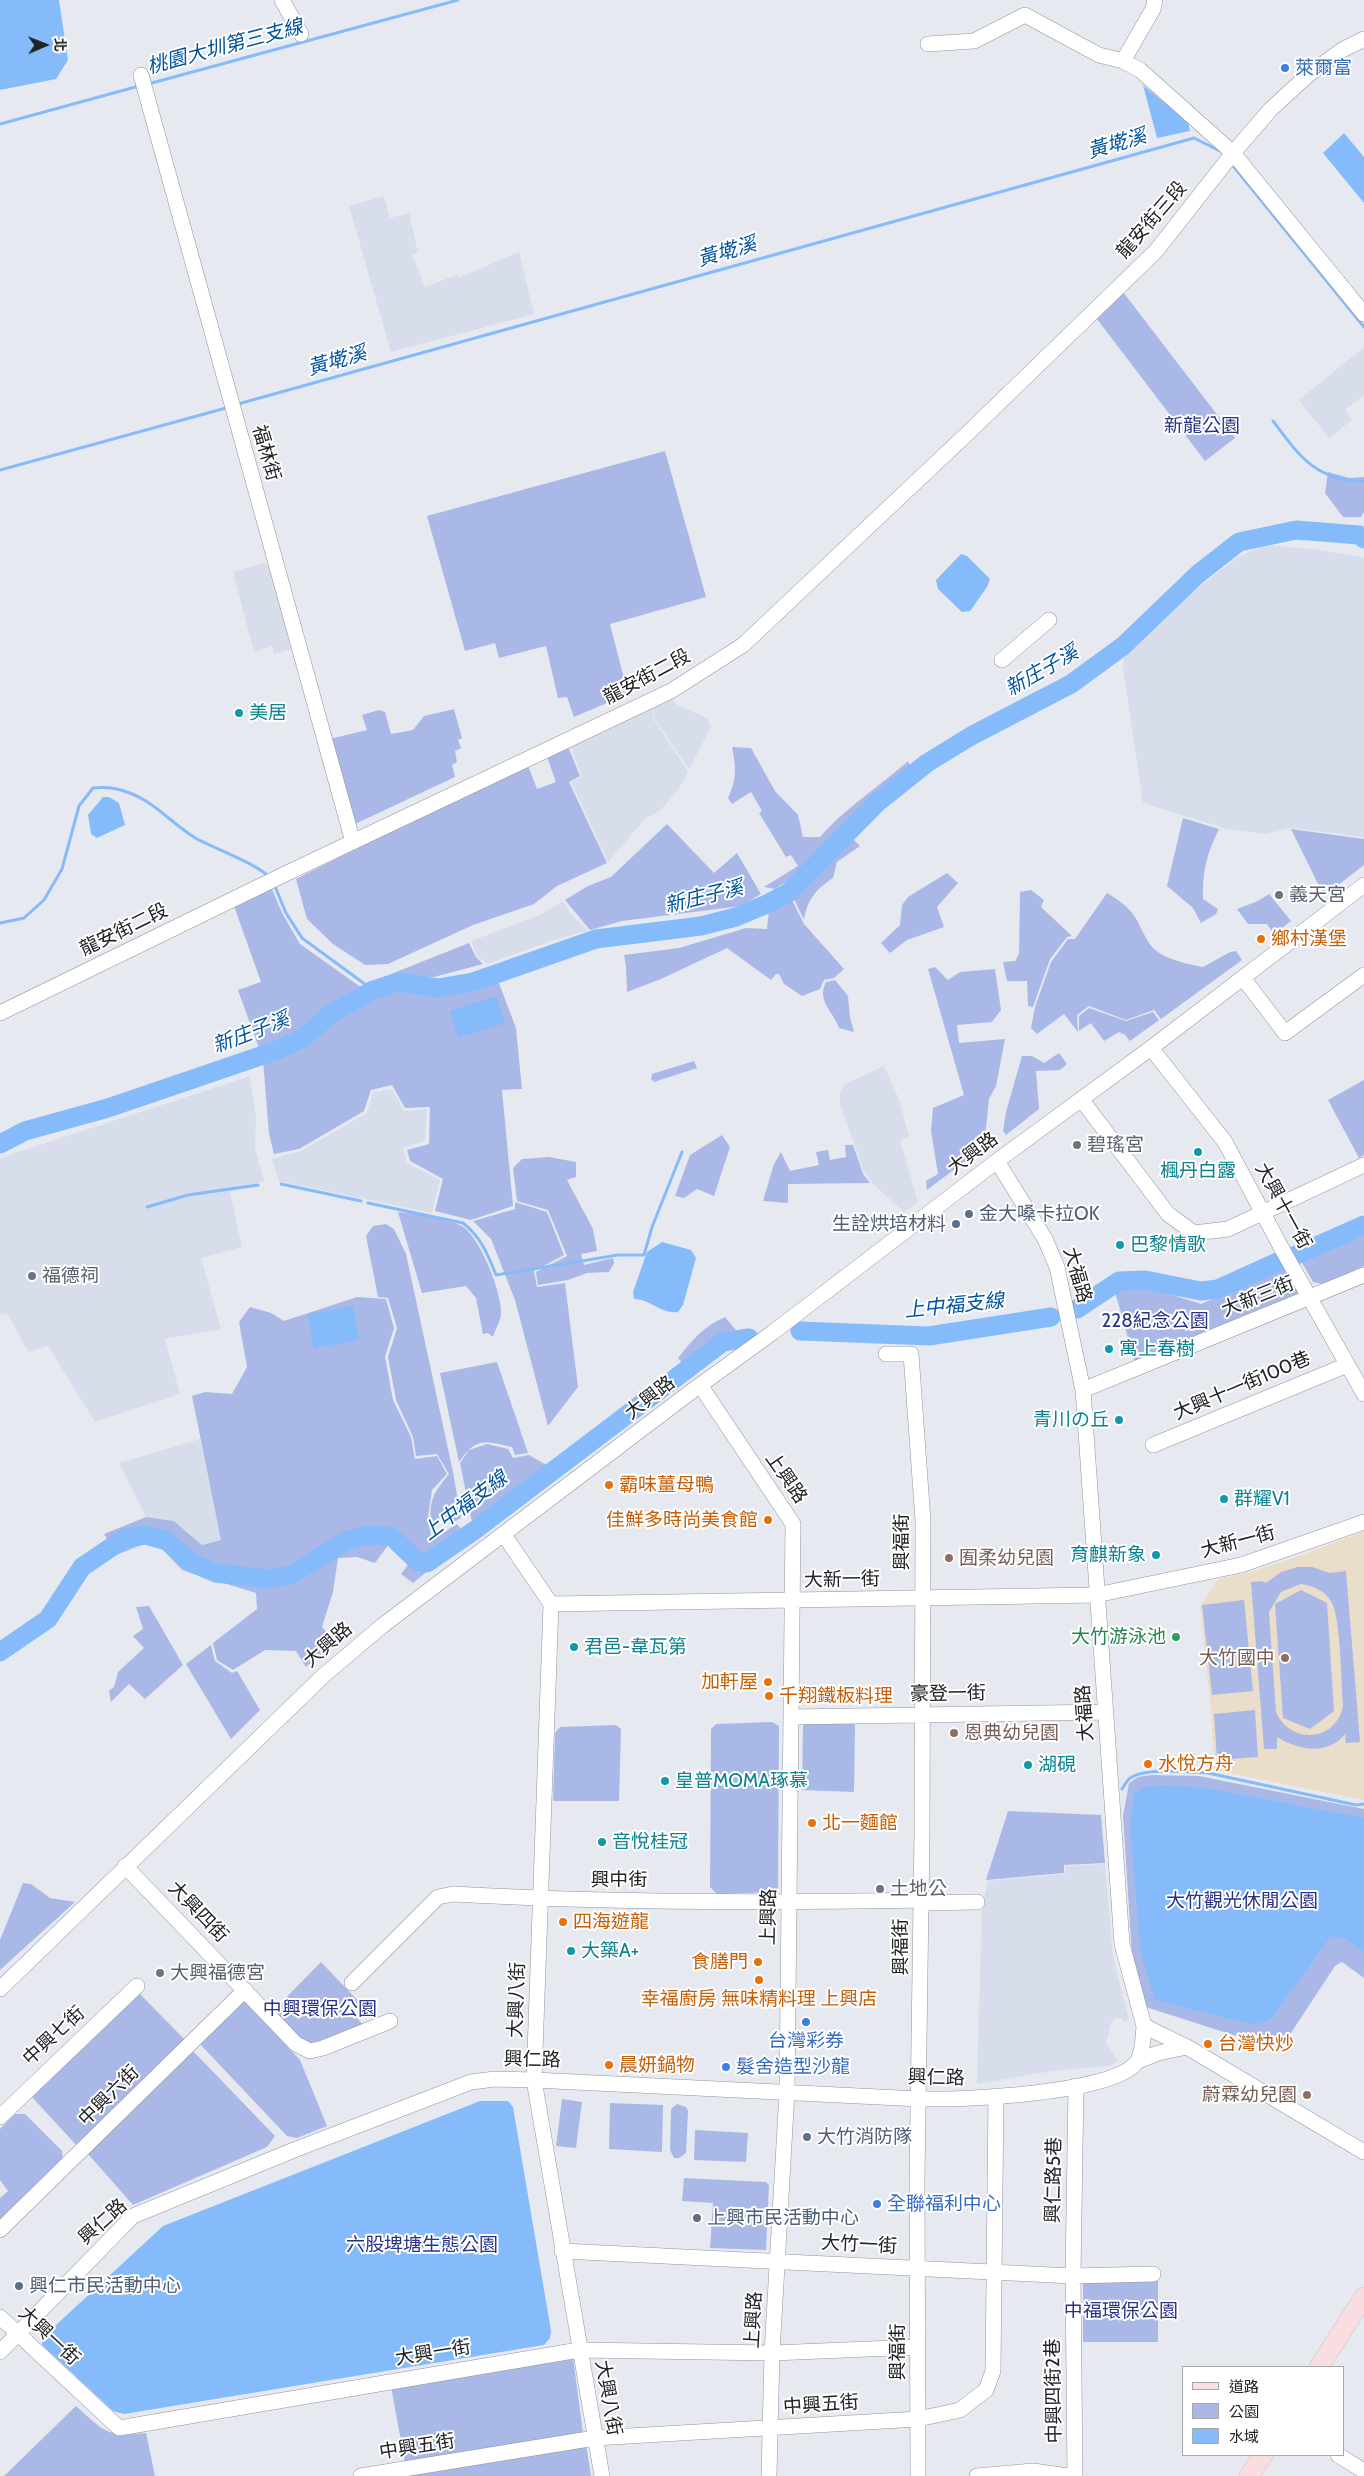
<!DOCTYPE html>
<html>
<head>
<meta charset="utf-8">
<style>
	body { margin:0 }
	#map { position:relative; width:1364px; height:2476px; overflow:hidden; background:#e7e9f0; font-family:Cabin,"Noto Sans TC",sans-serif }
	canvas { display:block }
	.legend { position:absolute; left:1182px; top:2366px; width:162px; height:90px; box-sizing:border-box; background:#fff; border:1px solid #a6a7a7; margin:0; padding:6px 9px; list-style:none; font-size:15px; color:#212224 }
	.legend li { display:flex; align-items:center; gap:10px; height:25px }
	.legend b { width:25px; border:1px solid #a6a7a7 }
	.north { position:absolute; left:20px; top:20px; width:50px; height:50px; -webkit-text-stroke:4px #fff; paint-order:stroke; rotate:89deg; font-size:14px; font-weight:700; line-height:20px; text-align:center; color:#212224 }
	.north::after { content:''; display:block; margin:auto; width:18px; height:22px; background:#212224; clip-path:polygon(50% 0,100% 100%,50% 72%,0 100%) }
</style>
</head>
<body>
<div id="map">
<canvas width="1364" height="2476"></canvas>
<ul class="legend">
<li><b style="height:6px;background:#fadde0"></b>道路</li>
<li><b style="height:14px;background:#aab8e7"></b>公園</li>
<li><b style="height:14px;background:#85bbfa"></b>水域</li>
</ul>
<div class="north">北</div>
</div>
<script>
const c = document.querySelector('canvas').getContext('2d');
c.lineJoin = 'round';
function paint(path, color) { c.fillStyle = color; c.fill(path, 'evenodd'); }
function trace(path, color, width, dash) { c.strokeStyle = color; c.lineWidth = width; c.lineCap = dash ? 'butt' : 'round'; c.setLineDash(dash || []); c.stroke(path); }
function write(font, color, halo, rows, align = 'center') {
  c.font = font + ' Cabin,"Noto Sans TC","Noto Sans JP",sans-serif'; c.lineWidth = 4; c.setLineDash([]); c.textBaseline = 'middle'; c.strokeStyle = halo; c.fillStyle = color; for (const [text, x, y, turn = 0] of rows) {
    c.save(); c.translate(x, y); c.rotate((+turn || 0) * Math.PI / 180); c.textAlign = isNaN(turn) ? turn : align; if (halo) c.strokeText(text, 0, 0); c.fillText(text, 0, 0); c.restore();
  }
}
paint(new Path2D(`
	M384,196L390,218L409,213L418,252L412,255L425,287L457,275L459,278L519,252L534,314L391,352L349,206Z
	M1364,347V395L1345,410L1352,420L1329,438L1299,400Z
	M1265,545L1311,549L1364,557V837L1291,828L1265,834L1227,829L1143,803L1123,668L1124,657L1189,595L1238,557Z
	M263,563L269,567L292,649L274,654L272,646L254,652L233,572Z
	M671,695L676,704L707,718L711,727L689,769L655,719L653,702Z
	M652,703L654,720L688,771L680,787L661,810L646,818L608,862L571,782L582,776L569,743Z
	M563,901L571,914L588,931L557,939L487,964L477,956L471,941L540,915Z
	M884,1066L899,1099L909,1137L900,1140L918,1202L904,1212L872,1183L864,1172L840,1104V1092L845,1084Z
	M250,1076L256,1118L255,1148L264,1181L230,1192L242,1247L201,1258L221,1329L165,1339L180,1394L95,1422L48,1346L28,1352L7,1313L0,1315V1158Z
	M392,1089L404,1111L427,1109L425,1141L403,1148L407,1163L440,1180L432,1213L279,1181L272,1159L301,1151L367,1113L373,1092Z
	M200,1439L222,1540L202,1545L174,1521L146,1517L119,1463Z
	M1105,1864L1113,1957L1129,2020L1124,2022L1121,2018H1116L1111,2023L1106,2043L1118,2061L1108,2066L1052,2071L977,2084L982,1906L988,1881L1065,1874V1866Z`), '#d8ddeb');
paint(new Path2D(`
	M1364,1531V1800L1214,1770L1211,1710L1200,1606L1219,1579L1253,1571L1300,1556Z`), '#eadeca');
paint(new Path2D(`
	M1123,292L1235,438L1205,461L1097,319Z
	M665,451L706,597L610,624L628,694L574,717L567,697L558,698L546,646L499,658L495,643L465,651L427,516Z
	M1328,472L1349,478L1364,477V512L1361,517H1343L1325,493Z
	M454,709L462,738L458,740L461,748L455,751L457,762L452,765L455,777L355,824L330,739L367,730L362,715L379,710L385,712L391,734L413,730L424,716Z
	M567,744L580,776L569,782L607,863L557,886L534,904L473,925L388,964L365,965L333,944L307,919L296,879L527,763L537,789L556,782L546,754Z
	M732,747L751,748L775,791L798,815L803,837H820C844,809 880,786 908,761L911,767L854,817L803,871L775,889L764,887L798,866L791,855L786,857L759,813L762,811L751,792L732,804L728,798C737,779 736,767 732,747Z
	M1183,818L1219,829C1207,853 1202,872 1203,899L1218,909L1216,914L1201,923L1193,908L1167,886Z
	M667,824L714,873L737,853L761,894L741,906L622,921L590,930L565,900L588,886L611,877Z
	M1291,829L1364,839V865L1324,896Z
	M851,837L860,846L837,862L833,878C816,889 807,900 804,920L793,897Z
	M947,873L958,883L937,907L944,927L907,940L890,953L881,943L900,925L902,905L908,897Z
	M272,889L282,913L300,944L362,988L327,1006L298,1034L259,1048L238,990L261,982L234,906Z
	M1031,890L1044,900L1041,907L1072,936L1067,937L1050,959L1033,1007L1028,1006L1027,981H1007L1003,962L1015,961L1019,954L1020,892Z
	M1107,893C1117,899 1126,905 1133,914C1141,925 1144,938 1153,948C1164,959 1187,964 1203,967L1230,952L1236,951L1242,960L1161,1019L1154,1010L1126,1020L1089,1006L1077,1015L1078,1032L1064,1014L1037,1034L1031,1028L1035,1007L1051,962L1068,939H1075Z
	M1269,894L1291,921L1274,934L1267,924H1248L1237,909L1258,901Z
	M792,900L804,924L844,969L834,978L824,980L820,989L802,996L784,984L779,974H776L771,980L727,948L661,979L627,992L626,966L624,955L679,948L746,928L767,929L769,909Z
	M469,943L476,957L483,964L434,977H391V974Z
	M935,967L948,980L960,972L995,969L1001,1010L992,1022L957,1025L959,1043L1005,1039L996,1086L989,1099L984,1147L927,1190L926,1181L938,1174L931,1131L933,1108L964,1095L928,969Z
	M497,978L516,1028L522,1089L502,1090L513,1206L471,1220L435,1211L443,1179L410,1161L407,1150L429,1144L430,1107L405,1108L392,1085L371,1090L364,1111L299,1149L274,1154L269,1134L263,1060L307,1045L337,1017L376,996L397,991L442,994L479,986Z
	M835,980L848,996L850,1017L854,1032L839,1028C834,1012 816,1001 826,982Z
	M1089,1008L1126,1021L1153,1012L1159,1020L1130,1041L1125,1035L1119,1032L1104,1041L1091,1023L1079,1031V1016Z
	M1059,1053L1067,1064L1060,1070L1036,1071L1039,1109L1006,1135L1003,1131L1006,1112L1022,1056H1032L1044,1063Z
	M694,1061L697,1068L654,1082L651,1079L652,1074Z
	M1364,1080V1155L1359,1158L1328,1100Z
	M722,1135L730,1147L714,1196L697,1189L684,1198L675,1196L690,1155Z
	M845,1145H853L863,1174L870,1183L788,1184V1203L763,1201L774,1164L781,1152L790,1171L819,1165L816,1152L828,1150L830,1160L846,1157Z
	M549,1157L576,1162V1177L567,1180L593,1229L597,1251L581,1254L584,1265L613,1258L614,1263L609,1272L587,1273L568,1280L538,1285L536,1272L567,1256L548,1210L517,1201L513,1168L522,1159Z
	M515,1202L547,1212L564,1255L534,1271L537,1287L565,1283L578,1387L548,1426L515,1300L491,1239L473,1221L515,1209Z
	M398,1212C413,1213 450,1219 462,1226C480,1237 503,1294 501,1315C500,1322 495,1330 493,1337L488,1333L483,1334L476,1298L466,1286L422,1293Z
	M386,1224L394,1229L406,1254L453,1472L461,1518L450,1524L446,1518L431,1526C429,1499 433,1494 449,1474L437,1454L416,1456L413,1437L396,1400L388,1357L397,1328L388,1298L378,1297L366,1236L373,1226Z
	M1364,1233V1266L1323,1284L1313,1282L1301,1261Z
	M1289,1266L1301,1285L1298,1296L1135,1363L1115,1292L1126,1286L1141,1285L1201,1304Z
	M357,1297L386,1299L394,1328L385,1357L393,1400L411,1437L415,1459L437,1456L447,1474L432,1490L428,1517L431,1535L439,1536L456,1524L460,1527L463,1542L413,1583L401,1574L416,1554L395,1536L375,1563L357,1557L338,1558L333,1592L322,1627L334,1641L306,1667L296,1651L265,1650L233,1670L217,1660L213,1643L257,1609L256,1593L182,1570L161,1548L144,1544L116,1555L104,1534L146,1517L174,1521L202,1545L221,1540L192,1396L205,1392L232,1394L247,1367L239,1322L250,1307L271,1313L284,1321Z
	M725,1317L740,1335L689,1371L678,1358C691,1341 704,1326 725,1317Z
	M497,1362L528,1453L515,1455L512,1447C484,1441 476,1437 459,1462L440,1373Z
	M487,1444L508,1449L513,1458L529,1455L550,1467L474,1526L471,1518L460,1463L469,1450Z
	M1298,1567H1312L1330,1573L1346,1571L1360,1742L1346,1743L1345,1734C1328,1756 1298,1750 1277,1737V1749H1264L1251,1582L1262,1581L1266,1583L1281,1572ZM1301,1584C1313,1586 1324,1590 1331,1601C1341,1617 1341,1683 1343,1706C1336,1742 1290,1745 1276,1712L1269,1612L1281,1592Z
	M1301,1590L1327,1603L1334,1711L1310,1729L1283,1718L1275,1604Z
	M1244,1600L1253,1691L1212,1695L1202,1605Z
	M149,1606L183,1665L145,1699L129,1684L111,1702L109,1691L114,1687L118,1672L144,1648L133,1636L143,1629L136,1607Z
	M211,1645L215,1661L232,1673L237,1671L260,1710L231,1739L186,1664Z
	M1255,1710L1258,1757L1217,1760L1214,1714Z
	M807,1721H850L855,1725L854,1792L802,1790L803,1726Z
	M772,1722L779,1726L778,1892L717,1894L710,1887L711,1729L716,1724Z
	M616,1725L621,1729L619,1801H553L555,1733L560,1727Z
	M1151,1775L1199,1776L1364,1809V1978L1342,1962L1335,1966L1283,2045H1264L1146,2007L1132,1955L1123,1816L1129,1783L1138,1777Z
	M1008,1811L1101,1815L1105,1863L1064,1865V1873L986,1880Z
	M23,1883L31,1884L50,1898L75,1902L0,1970V1940Z
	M321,1962L361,2004L352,2012L363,2025L337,2038L306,2045L272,2012Z
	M139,1993L187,2042L77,2146L32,2097Z
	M243,1998L300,2060L327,2126L297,2138L287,2136L199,2043Z
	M193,2051L275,2136L267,2147L133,2205L88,2154Z
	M562,2099L582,2102L576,2148L556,2146Z
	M610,2103L663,2105L662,2152L609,2149Z
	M677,2104L686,2107L688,2111L686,2153L679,2158H674L670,2150L671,2109Z
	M15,2114H25L62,2151L63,2162L0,2221V2198L8,2191L0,2180V2129Z
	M695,2130L748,2133L746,2162L694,2160Z
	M684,2178L766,2182L769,2185L766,2250L710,2248L713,2203L682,2201Z
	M1158,2279V2342H1083V2281Z
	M573,2357L583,2433L405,2464L391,2386Z
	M76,2406C105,2432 106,2437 146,2433L155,2476H4Z
	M586,2444L591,2476H407Z`), '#aab8e7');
paint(new Path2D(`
	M0,0H59L68,60L56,79L0,90Z
	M1143,85L1188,122L1190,131L1157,138Z
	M1344,133L1364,157V203L1323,153Z
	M961,554L967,556L990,579L987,587L970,611L962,612L938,589L936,580Z
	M103,797H109L119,803L125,825L97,838L91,834L88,815Z
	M496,996L505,1023L458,1038L450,1011Z
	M662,1242L691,1250L696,1258L683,1305L678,1312C663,1315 650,1299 634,1299L633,1292L647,1252Z
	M353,1306L359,1340L314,1348L308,1314Z
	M1163,1785L1206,1788L1364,1818V1952L1344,1938L1331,1936L1269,2021L1253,2025L1155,2000L1141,1953L1130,1827L1134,1793L1145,1787Z
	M480,2101H508L513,2107L551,2331L550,2338L544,2345L124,2414L113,2411L42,2345V2338L163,2226Z`), '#85bbfa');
trace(new Path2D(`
	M148,84L458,0
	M0,124L139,86
	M1234,167L1364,327
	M238,404L1194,138L1222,152
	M1273,421C1299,456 1316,481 1364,481
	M0,470L226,408
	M274,884L286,913L302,938L373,990
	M0,923L24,918L44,900L62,869L79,806L93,788C104,787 116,788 127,792C154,801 173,825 197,839C214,848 259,865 269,877
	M281,1184L361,1201
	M368,1203L463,1223C481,1237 488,1255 496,1275L618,1255H644L652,1227L682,1152
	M147,1207L188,1195L258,1185
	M1122,1789C1124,1786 1126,1782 1129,1779C1143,1767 1190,1772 1208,1773L1356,1805L1364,1804`), '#85bbfa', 3);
trace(new Path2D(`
	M0,1144L25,1131L108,1108L278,1050L303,1038L332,1013L373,990L398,982L438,988L473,982L596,939L701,926L736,917L767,904L788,893L878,802L927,763L971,736L1071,684L1123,646L1198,574L1239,542L1296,530L1359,535L1364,539
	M1296,1255L1364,1225
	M1077,1309L1119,1281L1145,1280L1201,1291L1218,1289L1282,1260
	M800,1331L929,1336L1051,1317
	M0,1652L48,1619L82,1567L125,1538L146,1535L167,1541L192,1563L216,1573L269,1579L293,1574L344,1542L366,1535L392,1537L417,1561L427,1563L475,1530L723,1342L749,1338`), '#85bbfa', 19);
const minor = new Path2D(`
	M282,0L301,34
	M928,44L974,41L1025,15L1099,55L1123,61L1140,70L1233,153L1364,314
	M1123,61L1153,9L1155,0
	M141,75L353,842
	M1002,660L1049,620
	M1243,978L1285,1033L1364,975
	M0,1013L283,875L671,691L743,645L971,430L1156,251L1233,153L1271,109L1308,75L1342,50L1364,39
	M1151,1048L1225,1142L1282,1249L1364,1394
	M1081,1099L1168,1214L1194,1233L1228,1229L1364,1165
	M997,1161L1045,1239L1057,1267L1083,1390L1122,1944L1144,2026L1187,2047L1364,2152
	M886,1354H911L923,1521L922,1833L917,2180L918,2476
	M700,1385L793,1524L787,2092L772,2353L769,2476
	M1083,1390L1364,1275
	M1153,1445L1347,1365
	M504,1535L551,1604L534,2080L602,2476
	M551,1604L1096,1595L1241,1565L1364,1522
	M792,1717L1105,1712
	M125,1866L296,2044L310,2051L323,2048L390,2021
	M921,1903L977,1902
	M352,1983L438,1897L453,1894C609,1903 765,1903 921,1900
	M0,1989L323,1676L382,1626L692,1391L772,1333L997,1161L1151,1048L1364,885
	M1138,2061L1158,2053L1187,2047
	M0,2117L137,1986
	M0,2230L245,1990
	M562,2251L1073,2276L1153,2274
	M0,2317L119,2428L579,2350L772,2353L918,2347
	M0,2352L133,2216L294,2150L471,2082L495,2079L534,2080L920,2099C961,2100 1111,2094 1136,2063C1143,2055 1143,2036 1144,2026
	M1338,2455L1364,2471
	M361,2476L595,2438L918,2419L960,2410L986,2390L993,2371L996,2097
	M977,2476L1033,2471L1068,2476
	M1075,2476L1073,2276L1076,2086`);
const major = new Path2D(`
	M1319,2367L1364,2297
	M1249,2476L1263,2455`);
trace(minor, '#92949a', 16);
trace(major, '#c5c6c6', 20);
trace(minor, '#fff', 15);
trace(major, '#fadde0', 19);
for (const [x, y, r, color] of [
	[1285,68,5,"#3f7fe0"],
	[239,713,5,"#0f9aa8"],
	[1279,895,5,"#6b7280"],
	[1261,939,5,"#e8710a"],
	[1077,1145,5,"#6b7280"],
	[1198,1152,5,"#0f9aa8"],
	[969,1214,5,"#5c6f8a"],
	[956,1224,5,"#5c6f8a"],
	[1120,1245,5,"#0f9aa8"],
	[32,1276,5,"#6b7280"],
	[1109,1349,5,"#0f9aa8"],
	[1119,1420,5,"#0f9aa8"],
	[609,1485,5,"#e8710a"],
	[1224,1499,5,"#0f9aa8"],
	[768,1520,5,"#e8710a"],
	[1156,1555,5,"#0f9aa8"],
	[949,1558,5,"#8d6e63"],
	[1176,1637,5,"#2e9e5b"],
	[574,1647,5,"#0f9aa8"],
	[1285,1658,5,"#8d6e63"],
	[768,1682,5,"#e8710a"],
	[769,1696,5,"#e8710a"],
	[954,1733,5,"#8d6e63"],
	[1148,1764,5,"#e8710a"],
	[1028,1765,5,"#0f9aa8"],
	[665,1781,5,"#0f9aa8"],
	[812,1823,5,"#e8710a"],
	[602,1842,5,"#0f9aa8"],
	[880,1889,5,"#6b7280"],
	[563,1922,5,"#e8710a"],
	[571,1951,5,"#0f9aa8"],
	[758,1962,5,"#e8710a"],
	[160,1973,5,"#6b7280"],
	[759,1980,5,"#e8710a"],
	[806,2022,5,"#3f7fe0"],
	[1208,2044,5,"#e8710a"],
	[609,2065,5,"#e8710a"],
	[726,2067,5,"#3f7fe0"],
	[1307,2095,5,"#8d6e63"],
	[807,2137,5,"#5c6f8a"],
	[877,2204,5,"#3f7fe0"],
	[697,2218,5,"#5c6f8a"],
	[19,2286,5,"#5c6f8a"]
]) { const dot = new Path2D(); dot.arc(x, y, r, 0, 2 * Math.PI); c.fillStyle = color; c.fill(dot); trace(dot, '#fff', 2); }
write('19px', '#366cbe', '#fff', [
	["萊爾富",1295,68],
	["台灣彩券",806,2041,"center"],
	["髮舍造型沙龍",736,2067],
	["全聯福利中心",887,2204]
], 'left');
write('19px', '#212224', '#fff', [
	["龍安街三段",1152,220,-49],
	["福林街",266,453,74],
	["龍安街二段",647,677,-28],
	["龍安街二段",124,930,-26],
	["大興路",973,1154,-37],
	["大興十一街",1283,1206,61],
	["大福路",1077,1275,74],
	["大新三街",1258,1297,-22],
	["大興十一街100巷",1242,1386,-23],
	["大興路",650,1398,-38],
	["上興路",786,1478,55],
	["興福街",902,1542,-90],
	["大新一街",1238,1542,-15],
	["大新一街",842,1580,-1],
	["大興路",328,1645,-41],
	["豪登一街",948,1694,-1],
	["大福路",1085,1713,-94],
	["興中街",619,1880],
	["大興四街",198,1912,46],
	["上興路",769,1917,-89],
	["興福街",901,1947,-90],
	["大興八街",517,2000,-88],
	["中興七街",54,2036,-43],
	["興仁路",532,2060,1],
	["興仁路",936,2078,1],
	["中興六街",109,2096,-45],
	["興仁路5巷",1054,2180,-89],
	["興仁路",103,2222,-42],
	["大竹一街",859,2245,3],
	["上興路",754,2320,-87],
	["大興一街",49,2336,43],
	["興福街",898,2352,-90],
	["大興一街",433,2353,-9],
	["中興四街2巷",1054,2391,-91],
	["大興八街",608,2398,80],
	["中興五街",821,2405,-4],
	["中興五街",417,2447,-9]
]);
write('19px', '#293386', '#fff', [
	["新龍公園",1202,426],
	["228紀念公園",1155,1321],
	["大竹觀光休閒公園",1242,1901],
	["中興環保公園",320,2009],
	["六股埤塘生態公園",422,2245],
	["中福環保公園",1121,2311]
]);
write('19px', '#0d838f', '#fff', [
	["美居",249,713],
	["楓丹白露",1198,1171,"center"],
	["巴黎情歌",1130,1245],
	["寓上春樹",1119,1349],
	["青川の丘",1109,1420,"right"],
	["群耀V1",1234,1499],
	["育麒新象",1146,1555,"right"],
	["君邑-韋瓦第",584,1647],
	["湖硯",1038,1765],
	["皇普MOMA琢慕",675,1781],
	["音悅桂冠",612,1842],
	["大築A+",581,1951]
], 'left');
write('19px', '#5b616d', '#fff', [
	["義天宮",1289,895],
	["碧瑤宮",1087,1145],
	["福德祠",42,1276],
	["土地公",890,1889],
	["大興福德宮",170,1973]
], 'left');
write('19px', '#c56008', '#fff', [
	["鄉村漢堡",1271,939],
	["霸味薑母鴨",619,1485],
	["佳鮮多時尚美食館",758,1520,"right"],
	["加軒屋",758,1682,"right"],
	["千翔鐵板料理",779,1696],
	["水悅方舟",1158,1764],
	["北一麵館",822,1823],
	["四海遊龍",573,1922],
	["食膳門",748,1962,"right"],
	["幸福廚房 無味精料理 上興店",759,1999,"center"],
	["台灣快炒",1218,2044],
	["晨妍鍋物",619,2065]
], 'left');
write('19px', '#4e5e75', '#fff', [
	["金大嗓卡拉OK",979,1214],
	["生詮烘培材料",946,1224,"right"],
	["大竹消防隊",817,2137],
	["上興市民活動中心",707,2218],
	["興仁市民活動中心",29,2286]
], 'left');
write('19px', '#785e54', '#fff', [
	["囿柔幼兒園",959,1558],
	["大竹國中",1275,1658,"right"],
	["恩典幼兒園",964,1733],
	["蔚霖幼兒園",1297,2095,"right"]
], 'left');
write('19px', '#27864d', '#fff', [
	["大竹游泳池",1166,1637]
], 'right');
write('italic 20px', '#00539c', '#fff', [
	["桃園大圳第三支線",225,47,-15],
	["黃墘溪",1117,144,-16],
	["黃墘溪",727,252,-16],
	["黃墘溪",337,361,-16],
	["新庄子溪",1042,671,-30],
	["新庄子溪",704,897,-14],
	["新庄子溪",251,1033,-21],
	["上中福支線",954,1306,-6],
	["上中福支線",465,1506,-37]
]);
</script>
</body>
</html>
